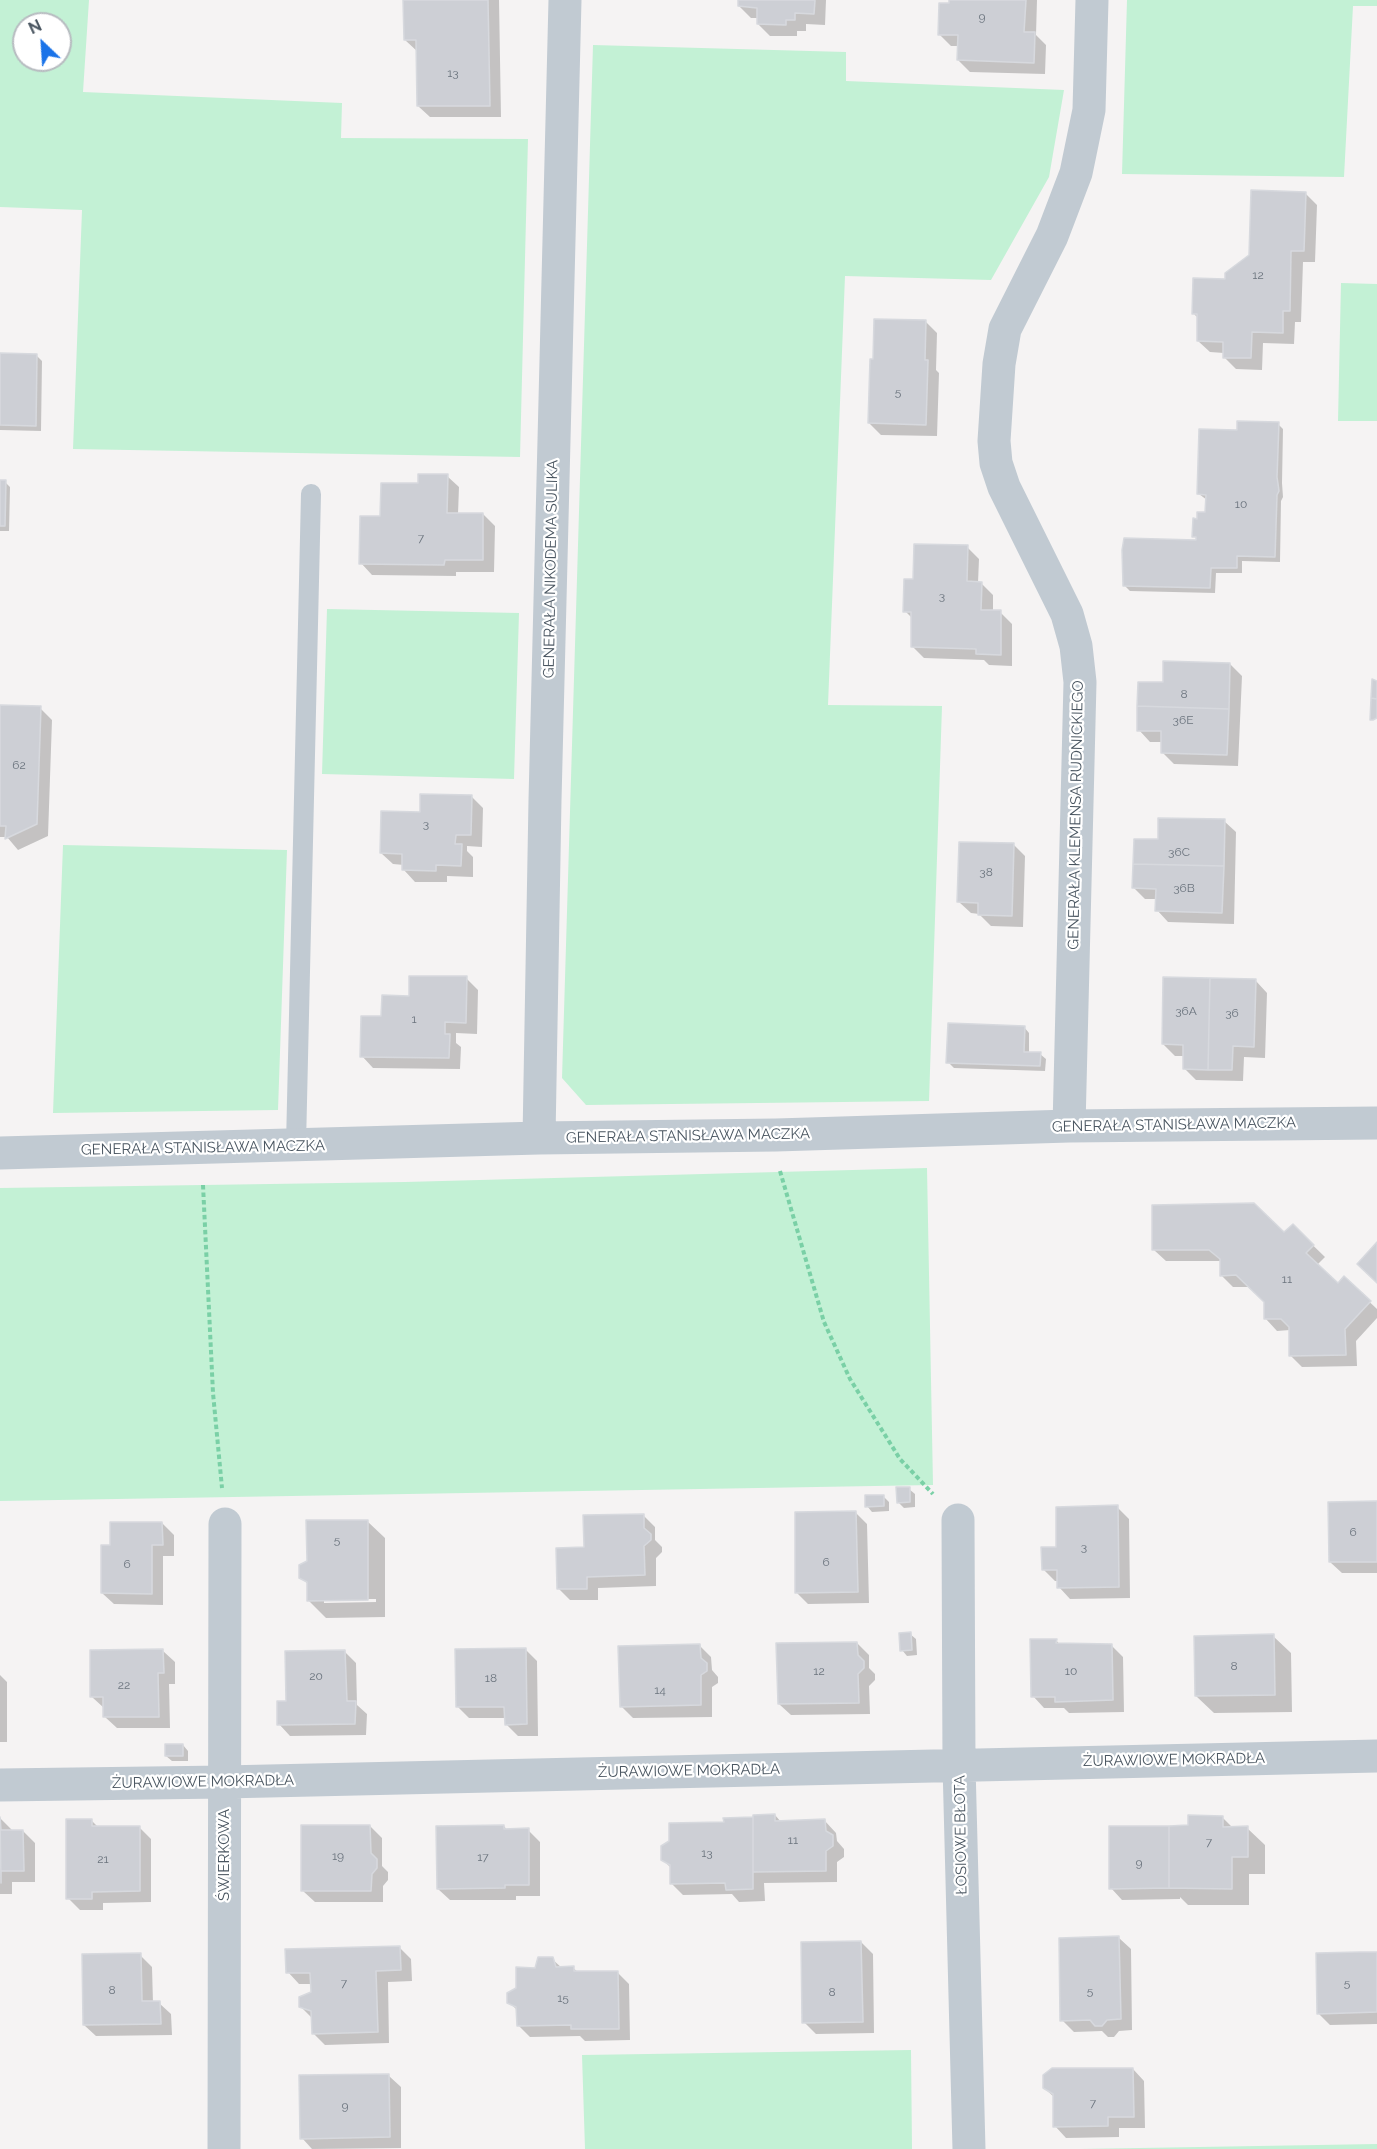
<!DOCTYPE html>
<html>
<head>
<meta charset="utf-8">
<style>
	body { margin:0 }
	#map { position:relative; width:1377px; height:2149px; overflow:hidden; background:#f5f3f3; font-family:Raleway,sans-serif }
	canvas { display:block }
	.north { position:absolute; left:12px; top:12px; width:60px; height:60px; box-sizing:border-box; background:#fff; border:2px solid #b7bbc0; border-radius:50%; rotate:335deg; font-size:16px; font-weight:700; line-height:24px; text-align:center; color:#4a5661 }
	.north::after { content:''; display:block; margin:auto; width:21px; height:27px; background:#1a73e8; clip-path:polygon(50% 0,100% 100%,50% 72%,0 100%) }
</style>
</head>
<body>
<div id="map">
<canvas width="1377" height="2149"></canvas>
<div class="north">N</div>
</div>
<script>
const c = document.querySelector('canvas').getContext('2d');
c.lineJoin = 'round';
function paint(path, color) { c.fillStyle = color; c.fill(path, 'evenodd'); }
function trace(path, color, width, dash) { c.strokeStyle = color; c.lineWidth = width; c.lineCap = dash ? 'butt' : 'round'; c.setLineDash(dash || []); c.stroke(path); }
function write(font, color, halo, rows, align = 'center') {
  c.font = font + ' Raleway,sans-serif'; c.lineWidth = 4.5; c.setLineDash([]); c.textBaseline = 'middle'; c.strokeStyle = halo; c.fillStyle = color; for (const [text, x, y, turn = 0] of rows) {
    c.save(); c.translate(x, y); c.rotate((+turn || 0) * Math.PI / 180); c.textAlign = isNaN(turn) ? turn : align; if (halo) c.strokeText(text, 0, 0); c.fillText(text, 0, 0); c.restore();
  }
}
paint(new Path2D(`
	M0,0H89L83,92L342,103L341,138L528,139L520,457L73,449L82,210L0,207ZM24,24H60V60H24Z
	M1127,0H1377V6H1353L1344,177L1122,174Z
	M593,45L846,52V81L1064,90L1049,177L991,280L845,276L828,705L942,706L929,1101L586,1105L562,1078Z
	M1341,283L1377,284V421H1338Z
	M327,609L519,613L514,779L322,774Z
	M63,845L287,850L278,1110L53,1113Z
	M927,1168L933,1485L0,1501V1188L405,1182Z
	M911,2050L912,2149H585L582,2055Z
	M1377,2144V2149H1080Z`), '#c3f1d5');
paint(new Path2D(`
	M405,0H499L501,117H430L418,106V52L405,40Z
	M739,0H826L825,25L806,24V31H797V36H770L758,24V18H751L739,6Z
	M951,0H1037L1036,35L1046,45L1045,74L970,72L958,60L959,46H951L939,34Z
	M1305,193L1317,205L1315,262H1303L1301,322H1295L1294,344L1263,343L1262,370L1236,369L1224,357V353L1210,352L1198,341L1199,319L1194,314L1250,255Z
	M925,321L937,333L936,370L939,373L937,436L881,435L869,423L874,360Z
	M0,355H36L42,361L41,431L0,430Z
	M1278,424L1283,429L1282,483L1283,497L1281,501L1280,562L1242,561V573H1216L1215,593L1130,591L1124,585L1199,541L1194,536L1198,520L1206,513L1207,500L1199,494L1238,431Z
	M447,476L459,487L458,514H483L495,526L494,572H456V576L372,575L361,563L420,485Z
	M0,482H5L10,487L9,531H0Z
	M967,547L979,559L978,583H981L993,595V612H1000L1012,624V666L989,665L984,660L924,658L912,646L913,619L905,611L914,581Z
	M1230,664L1242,676L1238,766L1174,764L1162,752V742H1150L1139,730L1164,684Z
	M40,708L52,720L48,836L18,850L7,837H0V721Z
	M472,797L483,808L482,847L467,846V851L473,857V877L447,876V882H415L404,870V865L393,864L381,853L421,814Z
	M1224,821L1236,832L1234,924L1168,922L1157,910V899H1145L1133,887L1159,841Z
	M1013,844L1025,856L1023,927L991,926L979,914L971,913L959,902Z
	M466,978L478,990L477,1034L456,1033V1043L461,1047L460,1069L373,1068L362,1056L382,1018L410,997Z
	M1256,981L1267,993L1265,1058L1244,1057L1243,1081L1196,1080L1184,1068L1185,1056H1175L1163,1044Z
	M1024,1027L1029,1033V1054H1040L1046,1059L1045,1071L954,1068L948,1062Z
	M1293,1226L1325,1257L1317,1265L1338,1285L1344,1278L1377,1309V1318L1356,1341L1357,1366L1302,1367L1290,1355V1330L1277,1331L1266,1319L1265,1302L1249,1287H1233L1221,1275V1261H1166L1154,1250L1285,1234Z
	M909,1489L915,1494V1507L904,1508L898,1502Z
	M883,1496L889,1502V1511L872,1512L867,1506Z
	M1377,1503V1573H1342L1330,1562Z
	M1117,1507L1129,1519L1130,1598L1070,1599L1059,1587L1058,1581H1055L1043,1569L1058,1548Z
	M855,1512L867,1524L869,1603L808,1604L797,1593Z
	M644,1516L655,1527V1540L662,1547V1552L656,1558V1586L598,1588V1600H570L558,1588L585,1548Z
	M367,1521L385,1538V1617L326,1618L309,1601V1585L301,1578ZM324,1599H376V1602L324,1603Z
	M162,1523L174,1535V1556H163V1605L114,1604L102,1593L112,1547Z
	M910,1634L916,1639L917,1655L907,1656L902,1650Z
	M1273,1636L1291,1653L1292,1712L1214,1713L1196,1696Z
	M1056,1640L1060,1645H1111L1123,1657L1124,1712L1069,1713L1064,1708H1044L1033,1696Z
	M857,1643L869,1655V1668L875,1674V1680L869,1686L870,1714L791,1715L779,1704Z
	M700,1646L711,1657L712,1670L718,1677V1683L712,1687V1717L633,1718L621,1706Z
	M525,1649L537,1661L538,1736H518L506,1724V1718H469L457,1706Z
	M163,1651L175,1662V1684H169L170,1728H117L105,1717L104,1708L92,1697Z
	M344,1651L356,1663L357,1705L367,1714L366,1735L290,1736L279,1724L287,1703Z
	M0,1675L7,1682V1742H0Z
	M183,1745L188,1751V1761H172L166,1756Z
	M775,1815L781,1822L825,1821L836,1833L837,1841L844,1849V1857L837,1862V1882L764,1883L765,1901L739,1902L732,1894L683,1895L671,1883V1868L663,1860L725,1823Z
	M1222,1817L1233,1828H1247L1265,1845V1874H1249V1905H1188L1180,1897V1899L1122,1900L1111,1888L1190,1827Z
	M0,1818L12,1830L23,1831L35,1843V1882H12V1894H0Z
	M91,1820L99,1828L139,1827L151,1839V1902L103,1903V1910H80L68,1898Z
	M370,1826L382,1838V1866L388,1872V1880L383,1886V1902H315L303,1891Z
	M504,1826L507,1830H528L540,1842V1896H516V1900H450L438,1889Z
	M1119,1938L1131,1949L1132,2030L1119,2031L1114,2037H1108L1102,2031L1074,2032L1062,2020Z
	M861,1942L873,1954L874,2033L816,2034L804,2022Z
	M399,1947L411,1959L412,1981L388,1982L389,2043L325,2045L313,2033V2019L300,2006L312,1993V1984H299L288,1972Z
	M1377,1953V2024L1330,2025L1318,2013Z
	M140,1955L152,1967L153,2003H159L171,2014L172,2035L96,2036L84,2025Z
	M552,1959L562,1968H573L578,1972H617L629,1984L630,2040L585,2041L580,2036L530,2037L518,2025V2011L509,2002L536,1969Z
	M1133,2069L1144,2081L1145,2128H1119V2137L1066,2138L1055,2126L1054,2097L1044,2088Z
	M389,2076L401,2087V2148L312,2149L302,2138Z`), '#0003');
const building = new Path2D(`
	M403,0H488L490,106H417L416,40H404Z
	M738,0H815L814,14L795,13V20H786V25L757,24V8L738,6Z
	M949,0H1026L1024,32H1035L1034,63L957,60L958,35H938L939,3H949Z
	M1251,190L1306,192L1304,251H1291L1290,311H1283V333L1252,332L1251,358H1223V342L1197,341V314H1192L1193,278L1225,279V273L1249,255Z
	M874,319L926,320L925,360H928L926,425L868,423L870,359H873Z
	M0,353L37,354L36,426L0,425Z
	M1237,421L1279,422L1277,477L1279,491L1277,495L1275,557L1237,556V568H1211L1210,588L1123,586L1122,550L1124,538L1196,540V537H1192L1193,518L1197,519V512H1205L1206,495L1197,494L1199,429L1237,430Z
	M418,474H448L447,513H483V560H445L444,565L359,564L360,516H380L381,483H418Z
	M0,480H6L5,526H0Z
	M914,544L968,545L967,581L982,582L981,610H1001V655L976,654V649L911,647V612H903L904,579H913Z
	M1163,661L1230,663L1229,709L1137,706L1138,682H1163Z
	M1372,679L1377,681V699L1371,698Z
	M1371,698L1377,699V718L1373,720H1370Z
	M0,705L41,706L37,824L5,839L6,826H0Z
	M1137,706L1229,709L1227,755L1161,753V731H1137Z
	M420,794L472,795L471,835H456L455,844H462L461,866L436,865V871L402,870V854L380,853L381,811L420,812Z
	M1158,818L1225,819L1224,866L1133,864L1134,839H1158Z
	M959,842L1014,843L1012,916L978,915V903L957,902Z
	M1133,864L1224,866L1222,913L1155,911L1156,889L1132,888Z
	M409,976H467L466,1023L445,1022V1034H450L449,1058L360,1057L361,1016H381L382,995L409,996Z
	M1163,977L1210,978L1208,1070L1183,1069V1045L1162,1044Z
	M1210,978L1256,979L1254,1047L1233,1046L1232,1070H1208Z
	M948,1023L1025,1026L1024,1052H1041L1040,1066L946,1063Z
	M1254,1203L1284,1232L1293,1224L1314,1245L1306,1253L1338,1283L1344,1276L1371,1301L1345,1329L1346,1355L1289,1356V1327L1281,1319H1264V1302L1236,1275L1220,1276V1259L1209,1250H1152V1205Z
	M1377,1242V1283L1357,1264Z
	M896,1487H910V1502L897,1503Z
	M865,1495H884V1506L865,1507Z
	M1377,1501V1562H1329L1328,1502Z
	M1118,1505L1119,1587L1057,1588V1570H1042L1041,1547H1056V1507Z
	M856,1511L858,1592L795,1593V1512Z
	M644,1514V1528L651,1534V1540L644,1546L645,1575L587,1577V1589H557L556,1548L584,1547L583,1515Z
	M306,1520H368V1600L307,1601V1582L299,1578V1565L307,1561Z
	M110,1522H162L163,1545H152V1594L101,1593V1545H110Z
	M911,1632L912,1650L900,1651L899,1633Z
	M1274,1634L1275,1695L1195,1696L1194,1636Z
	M1030,1639H1057L1056,1643L1112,1644L1113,1700L1055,1702V1697H1031Z
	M857,1642L858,1655L864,1661V1668L858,1674L859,1703L778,1704L776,1643Z
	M700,1644L701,1658L707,1663V1671L701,1675V1705L620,1707L618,1646Z
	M526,1648L527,1724L505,1725L504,1707H456L455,1649Z
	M163,1649L164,1673H158L159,1717H103V1697H90V1650Z
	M345,1650L347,1701H356L355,1724L277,1725V1701H286L285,1651Z
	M165,1744H183V1756H165Z
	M775,1814V1821L825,1819L826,1831L833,1835V1846L826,1851V1871L753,1872V1815Z
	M1188,1815L1223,1816V1827L1248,1826V1857H1232V1889L1169,1888V1826L1188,1825Z
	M0,1817L1,1830H23L24,1871H1V1883Z
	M753,1817V1889L726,1890L725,1883L670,1884V1865L661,1860V1846L669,1841V1823L724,1822L723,1818Z
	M66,1819H92V1826H140V1891L92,1892V1899H66Z
	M301,1825H370L371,1853L377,1859V1868L372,1874L371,1891H301Z
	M504,1825V1829L529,1828V1885H505V1888L437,1889L436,1826Z
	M1109,1826H1169V1888L1109,1889Z
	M1119,1936L1121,2019L1107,2020L1102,2026H1095L1090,2020L1060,2021L1059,1938Z
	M861,1941L863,2022L802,2023L801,1942Z
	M400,1946L401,1970L376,1971L378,2032L312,2034L311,2011L299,2007V1997L311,1992L310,1973H286L285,1949Z
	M1360,1952H1377V2012L1317,2014L1316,1953Z
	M141,1953L142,2001H160L161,2024L83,2025L82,1954Z
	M538,1957H553L556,1967L574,1966V1971H618L619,2029H571V2025L517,2026L516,2007L507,2003V1993L516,1988V1967L535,1968Z
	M1052,2068H1133L1134,2117H1108V2126L1053,2127V2094L1043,2088V2075Z
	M389,2074L390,2137L300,2139L299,2075Z`);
paint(building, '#cdcfd5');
trace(building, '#d7d9de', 1.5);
trace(new Path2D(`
	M780,1171L824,1322L850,1379L900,1459L933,1494
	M203,1185L213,1393L222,1488`), '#7ad0a6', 4, [4.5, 3]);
trace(new Path2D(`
	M296,1145L311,494`), '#c1cad2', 20);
trace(new Path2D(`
	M1069,1126L1080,682L1076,646L1067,614L1004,487L996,463L994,441L999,364L1005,329L1052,236L1076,173L1089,110L1092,0
	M539,1138L545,800L565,0
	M0,1153L539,1138L776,1135L1069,1126L1377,1123
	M958,1520L959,1765L969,2149
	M0,1785L224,1782L1377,1756
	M224,2149L225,1524`), '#c1cad2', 33);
write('12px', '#6b747e', null, [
	["9",982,17],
	["13",453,73],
	["12",1258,275],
	["5",898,392],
	["10",1241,504],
	["7",421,538],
	["3",942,596],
	["8",1184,694],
	["36E",1183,720],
	["62",19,765],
	["3",426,824],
	["36C",1179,852],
	["38",986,872],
	["36B",1184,888],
	["36A",1186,1011],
	["36",1232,1013],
	["1",414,1019],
	["11",1287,1279],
	["6",1353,1532],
	["5",337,1540],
	["3",1084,1547],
	["6",826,1562],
	["6",127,1564],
	["8",1234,1666],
	["12",819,1671],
	["10",1071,1671],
	["20",316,1676],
	["18",491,1678],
	["22",124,1685],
	["14",660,1690],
	["11",793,1840],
	["7",1209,1842],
	["13",707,1853],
	["19",338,1856],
	["17",483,1857],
	["21",103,1859],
	["9",1139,1863],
	["7",344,1983],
	["5",1347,1983],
	["8",112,1990],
	["5",1090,1991],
	["8",832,1992],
	["15",563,1998],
	["7",1093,2103],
	["9",345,2106]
]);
write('15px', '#4a5661', '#fff', [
	["GENERAŁA NIKODEMA SULIKA",551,569,-89],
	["GENERAŁA KLEMENSA RUDNICKIEGO",1076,815,-89],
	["GENERAŁA STANISŁAWA MACZKA",1174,1125,-1],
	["GENERAŁA STANISŁAWA MACZKA",688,1136,-1],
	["GENERAŁA STANISŁAWA MACZKA",203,1148,-1],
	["ŻURAWIOWE MOKRADŁA",1174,1760,-1],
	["ŻURAWIOWE MOKRADŁA",689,1771,-1],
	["ŻURAWIOWE MOKRADŁA",203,1782,-1],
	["ŁOSIOWE BŁOTA",961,1835,-91],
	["ŚWIERKOWA",224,1855,-90]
]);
</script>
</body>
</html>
